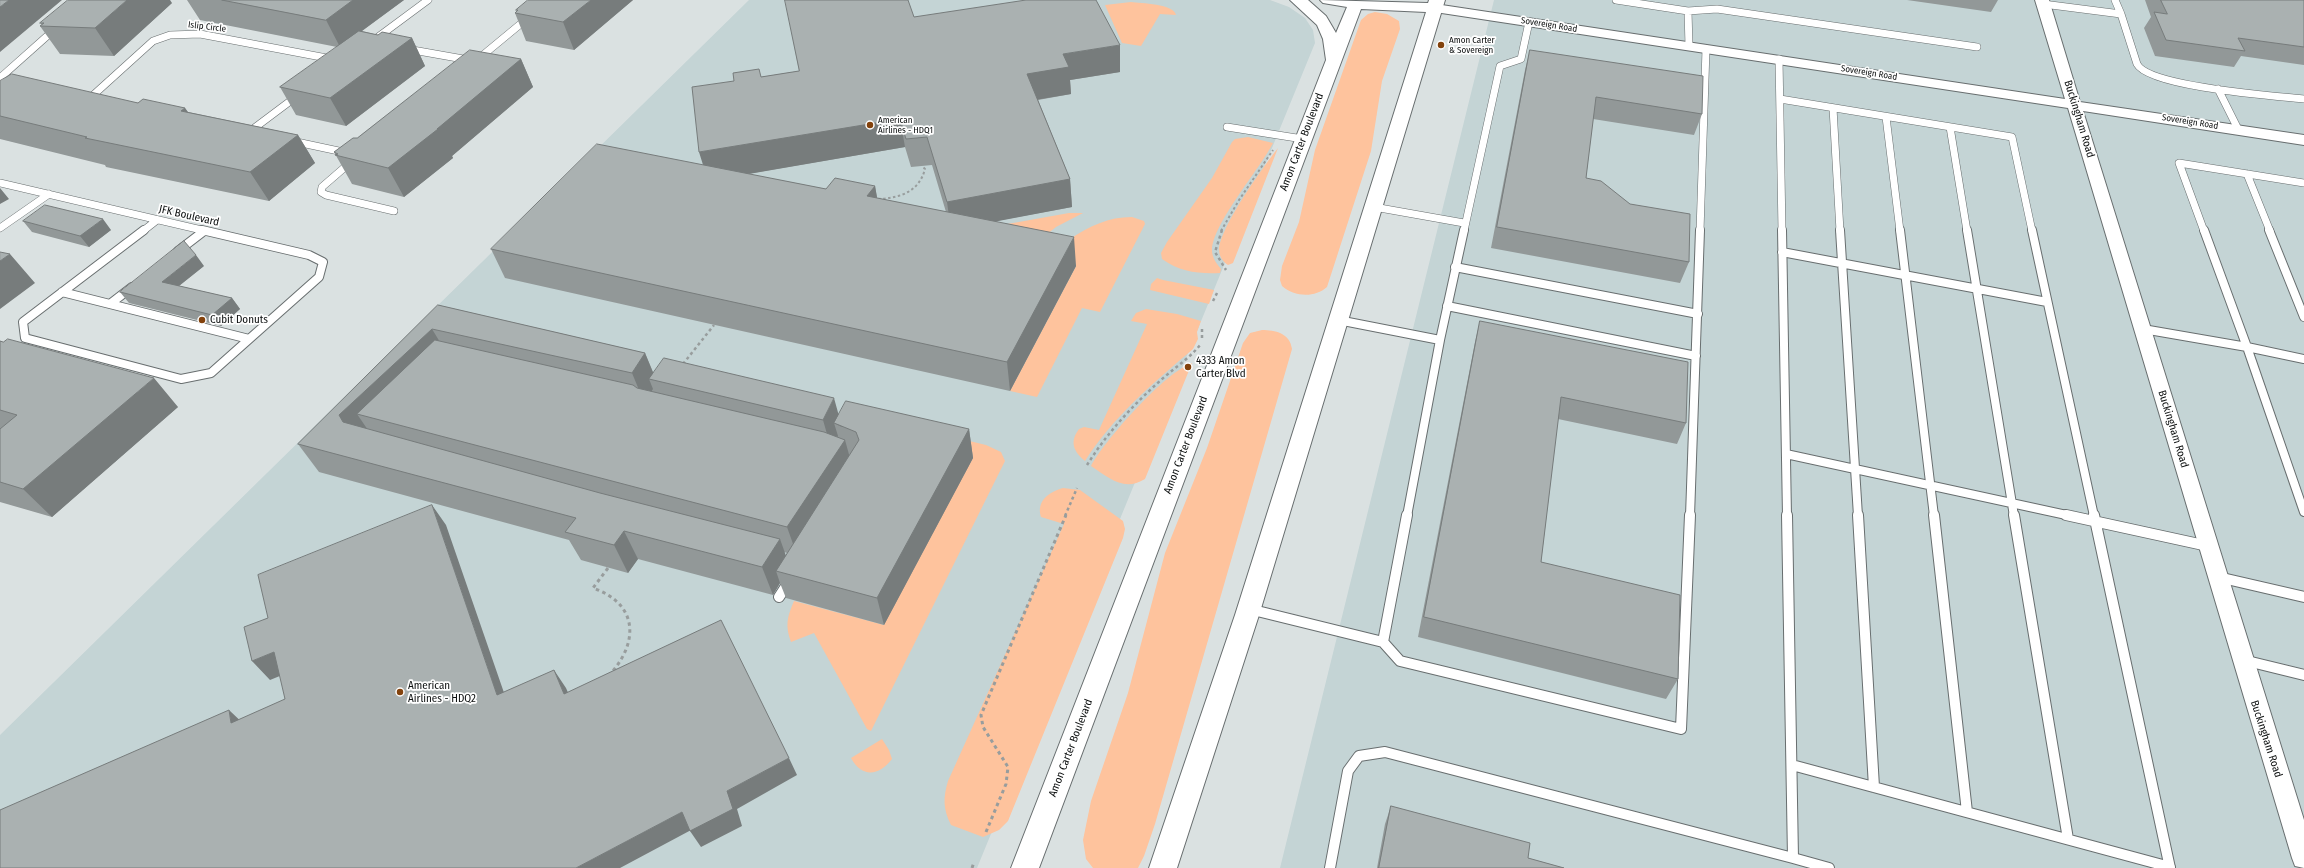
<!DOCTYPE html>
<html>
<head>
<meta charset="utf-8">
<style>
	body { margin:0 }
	canvas { display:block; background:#dae1e1 }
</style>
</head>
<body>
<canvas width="2304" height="868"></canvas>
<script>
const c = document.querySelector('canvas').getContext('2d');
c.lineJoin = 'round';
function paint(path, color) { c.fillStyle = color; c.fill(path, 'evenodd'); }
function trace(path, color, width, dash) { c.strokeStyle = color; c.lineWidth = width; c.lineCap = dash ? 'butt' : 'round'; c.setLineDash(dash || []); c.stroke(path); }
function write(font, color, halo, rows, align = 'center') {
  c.font = font + ' "Fira Sans Condensed",sans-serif'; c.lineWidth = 3.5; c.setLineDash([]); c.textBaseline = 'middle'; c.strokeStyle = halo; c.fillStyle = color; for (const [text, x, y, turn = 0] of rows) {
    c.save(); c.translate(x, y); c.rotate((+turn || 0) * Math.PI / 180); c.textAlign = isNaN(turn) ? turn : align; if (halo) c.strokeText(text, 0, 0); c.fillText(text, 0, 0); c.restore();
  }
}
paint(new Path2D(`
	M749,0H1270L1289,7L1305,18L1313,30L1315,43L977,868H0V735Z
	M1494,0H2304V868H1280Z`), '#c4d4d5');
paint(new Path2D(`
	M1131,2C1141,3 1174,4 1176,15L1160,14L1141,46L1122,43L1105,5Z
	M1375,12L1387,14L1399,21L1400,29L1382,81L1371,151L1327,287C1315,298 1294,297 1282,286L1280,280L1282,266L1299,222L1315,150L1361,20L1368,14Z
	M1248,137L1273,143C1260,169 1213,223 1212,250C1212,258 1217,264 1221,269L1220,273C1199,274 1180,272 1162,259L1161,253L1167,242L1212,178L1232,142L1235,139Z
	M1278,148L1233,263L1228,265C1223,262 1219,256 1219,250C1220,227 1263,167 1278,148Z
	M1069,213H1083L1056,227L1041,239L935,237Z
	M1132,217L1144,221L1145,224L1100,312L1082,308L1037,397L1010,391L1076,266L1070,239C1090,226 1108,217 1132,217Z
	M1157,278L1163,280L1214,290L1209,304L1150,290L1151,284Z
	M1146,309L1177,314L1201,321L1197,332L1198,339L1193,349C1153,383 1113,417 1085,461C1074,452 1069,442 1079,429L1084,427L1099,430L1147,324L1131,321L1136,313Z
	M1262,330C1275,330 1290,333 1292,349L1155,824L1144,856L1138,868H1093L1086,859L1083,840L1091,801L1128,693L1165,553L1207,448L1243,343L1250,333Z
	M1192,363L1145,479C1124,492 1109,478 1091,466C1105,440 1165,372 1192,363Z
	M870,417L986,445L1001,452L1005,461L871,731L867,729L814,633L791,642C785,626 787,617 794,601L884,625Z
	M1063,488L1080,490L1123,521L1125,529L1123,538L1008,821L999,830L983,837L951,825C943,809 943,798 948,781L1064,524L1041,517C1036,501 1049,492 1063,488Z
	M882,739L889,750L892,759C879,776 862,778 851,758Z`), '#fec39d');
const laneFar2 = new Path2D(`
	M1616,0L1688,11L1717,9L1977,47
	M2043,4L2121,14L2115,0
	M1688,11L1689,46
	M2121,14L2137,64C2149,87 2275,96 2304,99
	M374,40L428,0
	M407,49L469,60
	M1779,59L1782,231
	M477,60L529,17
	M0,78L55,29
	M2218,89L2238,129
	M90,98L153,41L170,35L200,34L332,59
	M1780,99L2012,137L2032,231
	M1833,108L1840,231
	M1886,117L1900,231
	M1227,127L1303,139
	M1950,127L1967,231
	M249,132L297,96
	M292,141L348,153
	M352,161L322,187L321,192L326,195L394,211
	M2247,174L2270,231
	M0,183L206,231
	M1374,207L1464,223
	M0,228L49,194
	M143,231L157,220
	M1464,231L1500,66L1521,59L1529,22
	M1700,231L1706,49
	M2204,231L2179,163L2304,183`);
const laneFar1 = new Path2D(`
	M144,230L23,322L25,338L181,379L211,373L319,277L323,262L309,255L202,230
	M1782,230L1787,516
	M1840,230L1858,516
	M1900,230L1934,516
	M1967,230L2014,516
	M2032,230L2094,516
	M2204,230L2247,347L2304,359
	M2269,230L2304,317
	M178,251L204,231
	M1782,252L2047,302
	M1455,267L1698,314
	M62,292L249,339
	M110,304L132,287
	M1447,306L1696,356
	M1338,320L1440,340
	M2143,329L2247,347L2304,512
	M1786,454L2071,516
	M1407,516L1440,340L1464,230
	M1690,516L1700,230`);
const lane = new Path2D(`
	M1787,515L1793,858L1829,868
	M1858,515L1874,787
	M1934,515L1967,812
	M2014,515L2068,839
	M2066,515L2208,546
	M2094,515L2170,868
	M2218,577L2304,597
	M779,597L790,580
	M1249,609L1383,642L1400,661L1681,729L1690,515
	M1383,642L1407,515
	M2243,660L2304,675
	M1792,765L2170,867
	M1330,868L1348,771L1359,756L1385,752L1793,858`);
const street = new Path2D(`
	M2035,0H2049L2080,102L2304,135V145L2083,111L2304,820V868L2295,866L2292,858L2068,108L1435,12L1428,8L1435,4L2065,99Z`);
const secondary = new Path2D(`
	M1290,0H1308L1326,16L1336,33L1347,7L1323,3L1320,0L1428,3L1429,0H1445L1259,615L1177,868H1149L1235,615L1426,12L1361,9L1039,868H1011L1326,60L1323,39L1317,25Z`);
trace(laneFar2, '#686e6f', 8);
trace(laneFar1, '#686e6f', 10);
trace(lane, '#686e6f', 12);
trace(street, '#686e6f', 2);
trace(secondary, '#686e6f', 2);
trace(new Path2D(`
	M878,199C900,198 919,192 925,169L922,166
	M1221,231L1239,200L1273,150`), '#989d9d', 2, [2.5, 2.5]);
trace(new Path2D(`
	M1222,230L1215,252L1226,270
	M1213,301L1218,291
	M1202,329V341
	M683,364L714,325
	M1087,465C1107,433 1133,405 1161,380C1174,368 1189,359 1200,345
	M1065,516L1077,488`), '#989d9d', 2.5, [3, 3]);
trace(new Path2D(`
	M608,568L593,588C636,603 640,639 612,672
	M986,832L1006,784L1008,767L983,727L981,715L1066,515
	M972,868L974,862`), '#989d9d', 3, [3.5, 3.5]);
trace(laneFar2, '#fff', 7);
trace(laneFar1, '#fff', 8);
trace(lane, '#fff', 10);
paint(street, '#fff');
paint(secondary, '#fff');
paint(new Path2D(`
	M187,0H404L362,31L378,35L412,38L425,66L346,126L296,115L280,87L337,47L200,20Z
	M633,0L574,50L526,41L515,13L517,11L516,10Z
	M1907,0H1998L1991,12Z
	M2145,0H2304V65L2241,56L2234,67L2155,56L2144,28L2151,17Z
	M172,3L114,56L60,54L40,26L42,25L40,23Z
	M914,17L1120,72L1070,80L1071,94L1038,100L1070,179L1072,207L996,221L1076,266L1010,391L505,278L491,249L703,165L761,77L799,71ZM905,147L911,167L932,165L946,212L877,198L875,186L826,189L747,174Z
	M1530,50L1702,114L1694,135L1593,119L1586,178L1689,262L1680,283L1491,248L1525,70Z
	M521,59L533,87L452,156L453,158L404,197L352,184L334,152L357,138Z
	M0,81L138,103L185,108L188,112L298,135L315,163L269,201L106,167L105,165L0,139Z
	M23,221L111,230L89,247L32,232Z
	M204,266L179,286L232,298L240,309L221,326L129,303L120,292Z
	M438,305L645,353L653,372L839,414L969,429L973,458L884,625L786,598L780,583L773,595L638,559L628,573L581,560L569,540L319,472L298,444ZM784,552L787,553L785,556Z
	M1480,321L1686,423L1677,444L1558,419L1541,562L1678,679L1666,699L1418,637L1475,342Z
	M0,341L178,407L52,517L0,502Z
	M1391,806L1528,858L1564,868H1377L1385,824Z`), '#929898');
paint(new Path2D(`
	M9,0H62L0,52V7Z
	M127,0H170L172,3L114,56L95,28Z
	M353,0H404L340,47L326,20Z
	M591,0H633L574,50L563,22Z
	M412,38L425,66L346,126L330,98Z
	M1120,45V72L1070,80L1071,94L1029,101L1027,74L1063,54Z
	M521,59L533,87L452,156L453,158L404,197L388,168Z
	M185,108L204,136L181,111Z
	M900,119L905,147L708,181L699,152Z
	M298,135L315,163L269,201L250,172Z
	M1070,179L1072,207L951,230L947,202Z
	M875,186L880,214L867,196Z
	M0,188L9,199L0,204Z
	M103,219L111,230L89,247L80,236Z
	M1074,237L1076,266L1010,391L1007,362Z
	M10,254L35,283L0,309V261Z
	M196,255L204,266L170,293L162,282Z
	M232,298L240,309L221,326L212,315Z
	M432,329L449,357L357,414L370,433L343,422L339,415Z
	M645,353L656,380L649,379L653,389L644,402L632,373Z
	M154,378L178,407L52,517L23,489Z
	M834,398L842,427L834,423L838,436L831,448L823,420Z
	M969,429L973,458L884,625L877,598Z
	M845,440L853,469L797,555L787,527Z
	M432,505L446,525L511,713L497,695Z
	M624,531L638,559L628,573L614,545Z
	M780,539L790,567L776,571L780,583L773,595L762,567Z
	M274,652L292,671L270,680L252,661Z
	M554,670L566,688L577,713L564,694Z
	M229,710L248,728L231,723Z
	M789,758L797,775L737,809L742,826L701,847L690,831L727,791Z
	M682,812L693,829L620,868H576Z`), '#777c7c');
const building = new Path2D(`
	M0,0H9L0,7Z
	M68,0H127L95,28L40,26L44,23H40Z
	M222,0H353L326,20Z
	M528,0H591L563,22L515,13L518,10H516Z
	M785,0H908L914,17L1026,0H1096L1120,45L1063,54L1069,67L1027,74L1070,179L947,202L927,137L906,139L900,119L699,152L692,87L734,81L733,73L759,69L761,77L799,71Z
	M2161,0H2304V47L2238,38L2245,51L2166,40L2154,12L2167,14Z
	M359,31L378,35L382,32L412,38L330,98L280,87Z
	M470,50L521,59L437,129H438L388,168L335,155L338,154L334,152L353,138H357Z
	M1530,50L1703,76L1702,114L1596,97L1586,178L1601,181L1630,204L1690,214L1689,262L1497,227Z
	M12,74L138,103L143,99L185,108L181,111L298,135L250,172L85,138L87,137L0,116V81Z
	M597,144L826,189L835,178L875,186L867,196L1074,237L1007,362L491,249Z
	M45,205L103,219L80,236L23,221Z
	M184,241L196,255L162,282L232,298L212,315L120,292Z
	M0,252L10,254L0,261Z
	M438,305L645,353L632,373L432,329L339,415L343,422L600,493L780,539L762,567L624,531L614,545L565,532L576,518L298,444Z
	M1480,321L1688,362L1686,423L1561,397L1541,562L1680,595L1678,679L1424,617Z
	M8,339L154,378L23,489L0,482V429L17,415L0,410V341L3,342Z
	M435,340L633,385L637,388L824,432L845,440L787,527L357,414Z
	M664,358L834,398L823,420L649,379Z
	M846,401L969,429L877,598L776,571L859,440L856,432L834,423Z
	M432,505L497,695L554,670L564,694L721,620L789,758L727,791L733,809L690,831L682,812L576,868H0V810L229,710L231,723L285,699L274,652L252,661L244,627L268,618L258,575Z
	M1391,806L1530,843L1528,858L1564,868H1379Z`);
paint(building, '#aab1b1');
trace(building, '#777c7c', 1);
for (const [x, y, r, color] of [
	[1441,45,4,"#83420c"],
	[870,125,4,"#83420c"],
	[202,320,4,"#83420c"],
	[1188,367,4,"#83420c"],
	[400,692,4,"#83420c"]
]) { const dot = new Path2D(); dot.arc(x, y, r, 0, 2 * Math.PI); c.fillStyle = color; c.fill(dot); trace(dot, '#fff', 1.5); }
write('9px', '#0c0f0f', '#fff', [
	["Sovereign Road",1549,25,9],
	["Islip Circle",207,27,7],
	["Sovereign Road",1869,73,9],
	["Sovereign Road",2190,122,9]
]);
write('9px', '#0c0f0f', '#fff', [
	["Amon Carter",1449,40],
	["& Sovereign",1449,50],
	["American",878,120],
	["Airlines - HDQ1",878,130]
], 'left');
write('11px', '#0c0f0f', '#fff', [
	["Buckingham Road",2079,119,73],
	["Amon Carter Boulevard",1302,142,-69],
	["JFK Boulevard",189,216,13],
	["Buckingham Road",2173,429,73],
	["Amon Carter Boulevard",1186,445,-69],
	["Buckingham Road",2266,739,72],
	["Amon Carter Boulevard",1071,748,-69]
]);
write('11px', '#0c0f0f', '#fff', [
	["Cubit Donuts",210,320],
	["4333 Amon",1196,361],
	["Carter Blvd",1196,374],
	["American",408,686],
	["Airlines - HDQ2",408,699]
], 'left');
</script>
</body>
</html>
